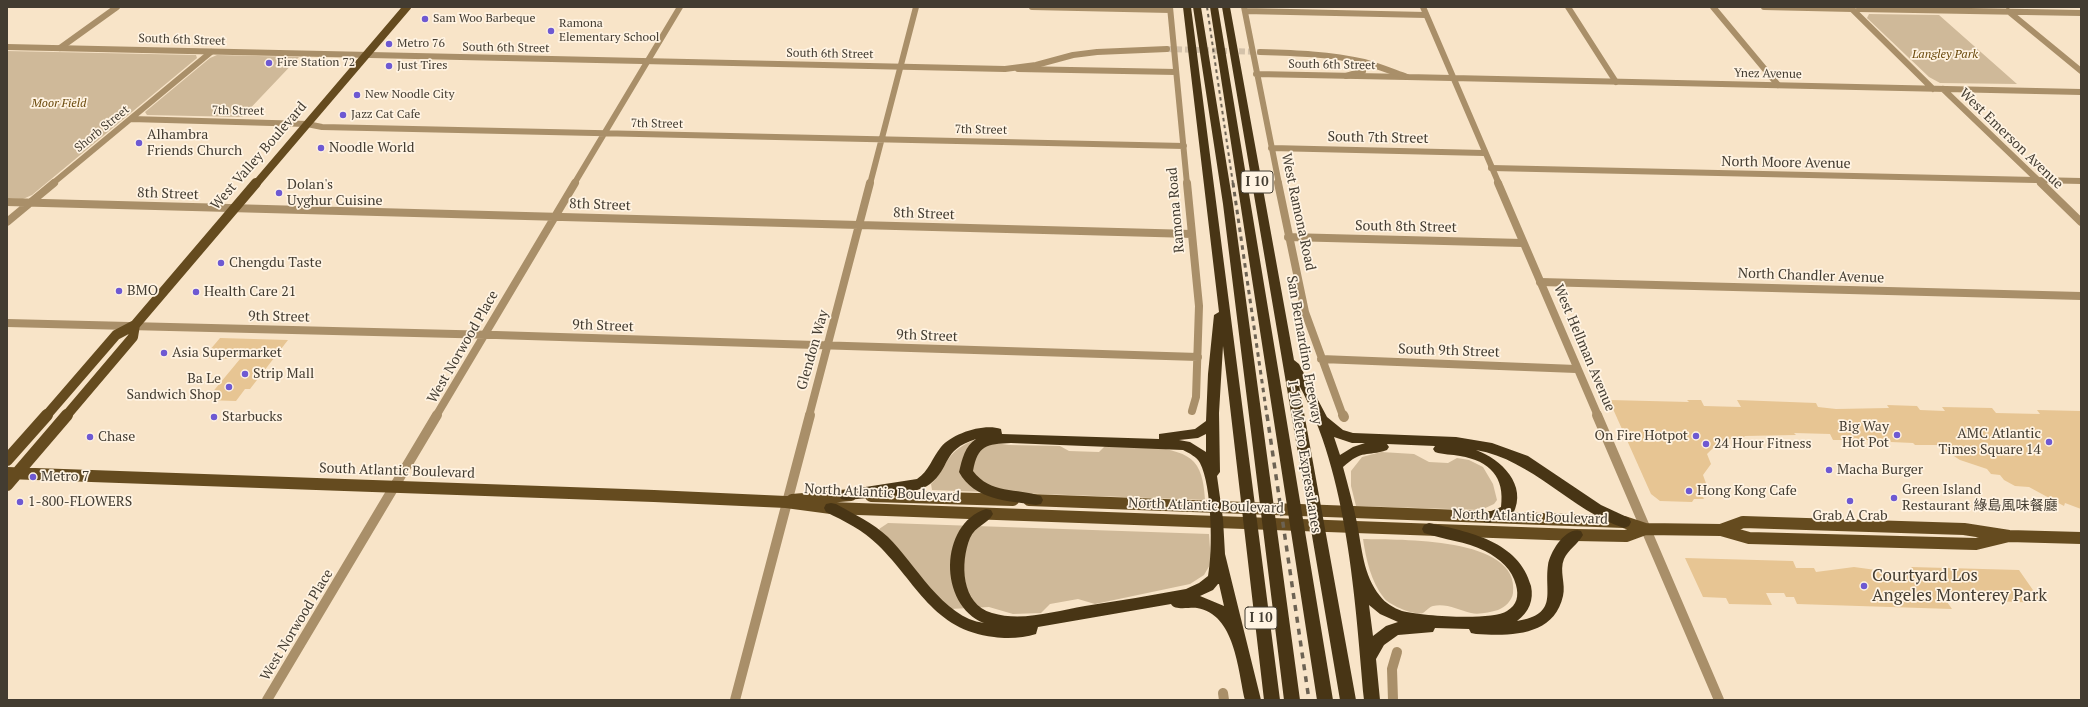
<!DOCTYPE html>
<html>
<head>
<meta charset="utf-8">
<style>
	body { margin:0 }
	#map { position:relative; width:2088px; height:707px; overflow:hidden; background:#f8e4c8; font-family:"PT Serif",serif }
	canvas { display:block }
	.frame { position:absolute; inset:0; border:8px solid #433c31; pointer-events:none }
</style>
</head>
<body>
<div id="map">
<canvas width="2088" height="707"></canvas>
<div class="frame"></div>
</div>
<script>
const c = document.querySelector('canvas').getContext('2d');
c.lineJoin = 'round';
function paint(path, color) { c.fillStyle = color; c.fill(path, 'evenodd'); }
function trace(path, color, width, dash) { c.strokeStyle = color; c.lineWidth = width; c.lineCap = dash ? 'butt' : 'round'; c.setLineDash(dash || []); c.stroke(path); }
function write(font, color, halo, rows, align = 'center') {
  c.font = font + ' "PT Serif","Noto Sans SC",serif'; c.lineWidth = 3.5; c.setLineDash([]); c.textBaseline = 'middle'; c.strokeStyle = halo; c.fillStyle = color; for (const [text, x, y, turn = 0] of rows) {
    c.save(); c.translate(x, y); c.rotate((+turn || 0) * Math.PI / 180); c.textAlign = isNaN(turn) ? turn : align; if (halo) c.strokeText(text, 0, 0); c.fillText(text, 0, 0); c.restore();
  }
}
paint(new Path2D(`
	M1869,14L1939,15L2017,84L1940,83L1929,77L1867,18Z
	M7,51L196,55L197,58L32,195L23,199L7,198Z
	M217,55L299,57L242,117L147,115L145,112L210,58Z
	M974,440L1009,445L1060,446L1069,451L1099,452L1107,444C1128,445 1180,445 1194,462C1203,472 1204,488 1205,500L932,490L931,484C939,477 941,469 947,461C954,450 963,445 974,440Z
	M1381,452L1414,454L1429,462L1448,463L1457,458L1469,460L1483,467L1493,484L1497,500L1494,504L1481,510L1356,506L1351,486V471L1362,457Z
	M888,523L1209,534L1211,563L1204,575L1190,584L1095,604L1078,599L1050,604L1041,613L1013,614L989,607L950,609L939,601L879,529Z
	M1363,539C1398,540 1521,536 1513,593C1512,601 1505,607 1498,610C1490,612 1479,615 1471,613C1459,610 1446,603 1433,606C1429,607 1426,611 1423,613C1415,616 1389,605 1384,598C1371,582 1366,559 1363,539Z`), '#cfb999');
paint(new Path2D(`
	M220,338L288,340L250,389H245L236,401L206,400L240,359L203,358Z
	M1609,400L1689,402L1687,400H1701L1704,406L1741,407L1737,400L1816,403L1818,407L1836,409L1889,408L1887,405L1917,406L1920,410L1945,411L1942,407L1992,408L1996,413L2040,414L2037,410L2081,411V509L2065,503L2064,506L2029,487L2015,486L2004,480L2000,475L1991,474L1987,469L1960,460L1937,445H1915L1913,443L1891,442L1890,440H1833L1830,434L1794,433L1796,435L1745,436L1742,439H1729L1724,443H1718L1707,454L1711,464L1703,475L1708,489L1699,488L1704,499H1694L1692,502L1660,501L1651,494Z
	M1685,558L1793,561L1796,568H1814L1816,572L1854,567L1898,573L1897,571H1914L1911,567L2019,570L2042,603L1945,599L1952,609L1797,604L1794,597H1786L1784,593H1766L1772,605L1729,604L1726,598L1703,597Z`), '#e7c593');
trace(new Path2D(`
	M1167,49L1260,52`), '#d4c2aa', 6, [6, 3]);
trace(new Path2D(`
	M1032,7L1170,10
	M1170,7L1187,184
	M1244,7L1279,184
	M1568,7L1616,82
	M1713,7L1778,85
	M1764,7L1852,9
	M1859,9L2081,13
	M1245,11L1426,15
	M2008,11L2081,71
	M60,48L117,7
	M1018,69L1176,72
	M1256,74L1407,77
	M131,119L307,124L322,127L1184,146
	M1271,148L1484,153
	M1491,168L2081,181
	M52,184L211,52
	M574,184L680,7
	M870,184L916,7`), '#a98f69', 6);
trace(new Path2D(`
	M1187,183L1199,306L1196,397L1192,411
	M1278,183L1305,312L1343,416
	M7,202L1192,234
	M7,222L54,183
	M1288,237L1522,243
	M1540,282L2081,296
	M7,323L496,335L1198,357
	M1321,359L1576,369
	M436,416L575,183
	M809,416L870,183`), '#a98f69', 8);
trace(new Path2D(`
	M1343,415L1344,417
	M1223,693L1224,700
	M267,700L437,415
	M735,700L810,415
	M1393,700L1392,669L1397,652`), '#a98f69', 10);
trace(new Path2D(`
	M1423,7L1499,184
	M1852,9L1933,89
	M7,47L1005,69L1036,65L1073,55L1097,52L1167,49
	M1260,52C1295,53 1330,54 1364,62C1378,66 1393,72 1407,77L2081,92
	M1346,76L1363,71L1362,66L1355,61
	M1943,89L2042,184`), '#a98f69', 6);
trace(new Path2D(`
	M1498,183L1598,416
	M2041,183L2081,222`), '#a98f69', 8);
trace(new Path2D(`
	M1597,415L1719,700`), '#a98f69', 10);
trace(new Path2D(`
	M256,184L407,7`), '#654b1f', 8);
trace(new Path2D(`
	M46,416L116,335L135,325L256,183
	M66,416L133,337L135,325`), '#654b1f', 10);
trace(new Path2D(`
	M7,460L47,415
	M7,473L654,496L786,502L831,508L1576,535L1626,536L1645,529
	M7,485L67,415
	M871,496L1013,500
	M792,500L851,495
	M1029,500L1624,522L1645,529L1721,530L1749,538L1976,544L2009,536
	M1721,530L1743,522L1964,529L2009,536L2081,538`), '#654b1f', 12);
paint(new Path2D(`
	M1183,7H1191L1280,700H1264L1223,346L1219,413L1220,472L1217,476L1223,519L1225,554L1261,700H1245C1238,670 1235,614 1197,608C1189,607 1175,611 1171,604L1038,627L1036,634C1024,638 1007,639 994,637C933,630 917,583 878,545C863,530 844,521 826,512L824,508L826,504L831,503L836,504C854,514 873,523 888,537C915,563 943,618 984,623C938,605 939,524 986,509L991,510L993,514C988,524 975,526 970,538C960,563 961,604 992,613C1022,622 1055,611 1085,606C1119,601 1152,595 1186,589L1199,583L1208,576C1213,551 1212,486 1200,463C1197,457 1189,453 1183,450L1011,443C986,444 978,445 973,471C990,494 1017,488 1041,496L1043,500L1041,504L1036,505C1008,501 974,500 959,472C962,459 965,446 976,439C941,450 951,468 930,484C914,496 866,498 846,500L841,499L839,495L841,491L846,490L917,479C929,471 932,458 941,447C952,434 983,423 1001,429L1002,434L1159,439V434L1195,429L1206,421L1208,374L1214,315L1219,312ZM1206,434V452L1190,442L1179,440L1198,438ZM1218,584H1219L1224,606L1200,596L1213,590Z
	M1193,7H1201L1233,204L1300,700H1284L1223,204Z
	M1210,7H1218L1333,700H1317Z
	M1222,7H1230L1294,360L1299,364L1327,417L1343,430L1353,433L1456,437L1492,443L1528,456L1601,505L1629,518L1631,522L1629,526L1624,528C1570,510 1533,460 1476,450C1501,459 1528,485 1513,514L1489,523L1484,522L1482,518L1484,514L1501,507C1505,477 1490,461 1460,456C1452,454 1443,455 1435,452L1433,449L1435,446L1387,444L1389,447L1387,450C1366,457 1363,449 1343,467C1348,485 1353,504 1357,523C1362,548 1363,575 1380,596C1385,603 1394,608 1402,611C1420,616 1492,621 1507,611C1517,605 1519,596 1516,585C1512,569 1500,559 1485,551C1466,541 1444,540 1424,533L1422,529L1424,525L1429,523C1469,532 1519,541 1531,586C1534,600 1529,612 1517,621C1559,614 1544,593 1548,565C1550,552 1566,526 1581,531L1583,535C1578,544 1568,550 1564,559C1559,571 1566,584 1563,596C1554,637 1509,636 1476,634L1471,633L1469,629L1435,628L1433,632L1398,635L1384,645L1376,659L1380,700H1364C1355,599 1348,475 1299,385L1356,700H1340ZM1334,437L1352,443H1365L1353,447L1340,455ZM1369,605L1380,614L1398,622L1386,626L1373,636Z`), '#483515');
trace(new Path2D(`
	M1207,7L1233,184`), '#6c6253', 2, [3.5, 3.5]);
trace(new Path2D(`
	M1233,183L1267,416`), '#6c6253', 3, [4.5, 4.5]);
trace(new Path2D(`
	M1267,415L1309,700`), '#6c6253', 3.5, [6, 6]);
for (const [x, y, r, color] of [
	[425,19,4,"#6e59d2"],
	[551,31,4,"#6e59d2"],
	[389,44,4,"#6e59d2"],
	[269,63,4,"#6e59d2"],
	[389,66,4,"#6e59d2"],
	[357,95,4,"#6e59d2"],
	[343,115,4,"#6e59d2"],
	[139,143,4,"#6e59d2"],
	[321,148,4,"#6e59d2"],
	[279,193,4,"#6e59d2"],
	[221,263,4,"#6e59d2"],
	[119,291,4,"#6e59d2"],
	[196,292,4,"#6e59d2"],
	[164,353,4,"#6e59d2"],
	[245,374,4,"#6e59d2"],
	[229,387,4,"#6e59d2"],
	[214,417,4,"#6e59d2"],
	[1897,435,4,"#6e59d2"],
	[1696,436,4,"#6e59d2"],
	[90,437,4,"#6e59d2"],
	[2049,442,4,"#6e59d2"],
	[1706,444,4,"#6e59d2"],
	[1829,470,4,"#6e59d2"],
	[33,477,4,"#6e59d2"],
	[1689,491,4,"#6e59d2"],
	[1894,498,4,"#6e59d2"],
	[1850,501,4,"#6e59d2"],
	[20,502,4,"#6e59d2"],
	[1864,586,4,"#6e59d2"]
]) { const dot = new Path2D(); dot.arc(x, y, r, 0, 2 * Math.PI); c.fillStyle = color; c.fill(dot); trace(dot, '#fff3e2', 1.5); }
write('12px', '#433c31', '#fff3e2', [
	["Sam Woo Barbeque",433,19],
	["Ramona",559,24],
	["Elementary School",559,38],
	["Metro 76",397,44],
	["Fire Station 72",277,63],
	["Just Tires",397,66],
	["New Noodle City",365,95],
	["Jazz Cat Cafe",351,115]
], 'left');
write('12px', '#433c31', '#fff3e2', [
	["South 6th Street",182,40,2],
	["South 6th Street",506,48,1],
	["South 6th Street",830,54,1],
	["South 6th Street",1332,65,1],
	["Ynez Avenue",1768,74,1],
	["7th Street",238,111,1],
	["7th Street",657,124,1],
	["Shorb Street",102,129,-39],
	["7th Street",981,130,1]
]);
write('italic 12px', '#6b4a0d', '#fff3e2', [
	["Langley Park",1945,55],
	["Moor Field",59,104]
]);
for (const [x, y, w] of [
	[1257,182,32],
	[1261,618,32]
]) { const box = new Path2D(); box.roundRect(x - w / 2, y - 11, w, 22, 3); c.fillStyle = '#fff3e2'; c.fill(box); trace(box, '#433c31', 1); }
write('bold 13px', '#433c31', null, [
	["I 10",1257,182],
	["I 10",1261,618]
]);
write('14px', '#433c31', '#fff3e2', [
	["Alhambra",147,135],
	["Friends Church",147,151],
	["Noodle World",329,148],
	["Dolan's",287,185],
	["Uyghur Cuisine",287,201],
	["Chengdu Taste",229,263],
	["BMO",127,291],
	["Health Care 21",204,292],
	["Asia Supermarket",172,353],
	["Strip Mall",253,374],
	["Ba Le",221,379,"right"],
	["Sandwich Shop",221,395,"right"],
	["Starbucks",222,417],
	["Big Way",1889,427,"right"],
	["Hot Pot",1889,443,"right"],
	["AMC Atlantic",2041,434,"right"],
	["Times Square 14",2041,450,"right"],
	["On Fire Hotpot",1688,436,"right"],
	["Chase",98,437],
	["24 Hour Fitness",1714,444],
	["Macha Burger",1837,470],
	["Metro 7",41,477],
	["Green Island",1902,490],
	["Restaurant 綠島風味餐廳",1902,506],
	["Hong Kong Cafe",1697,491],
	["1-800-FLOWERS",28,502],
	["Grab A Crab",1850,516,"center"]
], 'left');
write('14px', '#433c31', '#fff3e2', [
	["South 7th Street",1378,138,1],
	["West Emerson Avenue",2011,139,44],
	["West Valley Boulevard",259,156,-49],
	["North Moore Avenue",1786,163,1],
	["8th Street",168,194,2],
	["8th Street",600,205,2],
	["Ramona Road",1176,210,-95],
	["West Ramona Road",1298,212,78],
	["8th Street",924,214,2],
	["South 8th Street",1406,227,1],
	["North Chandler Avenue",1811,276,2],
	["9th Street",279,317,1],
	["9th Street",603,326,2],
	["9th Street",927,336,2],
	["West Norwood Place",463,347,-60],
	["West Hellman Avenue",1584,348,67],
	["Glendon Way",813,350,-74],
	["San Bernardino Freeway",1304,350,80],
	["South 9th Street",1449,351,2],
	["I-10 Metro ExpressLanes",1304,457,81],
	["South Atlantic Boulevard",397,471,2],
	["North Atlantic Boulevard",882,493,3],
	["North Atlantic Boulevard",1206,506,2],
	["North Atlantic Boulevard",1530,517,2],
	["West Norwood Place",297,625,-59]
]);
write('17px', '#433c31', '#fff3e2', [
	["Courtyard Los",1872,576],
	["Angeles Monterey Park",1872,596]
], 'left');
</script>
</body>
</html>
